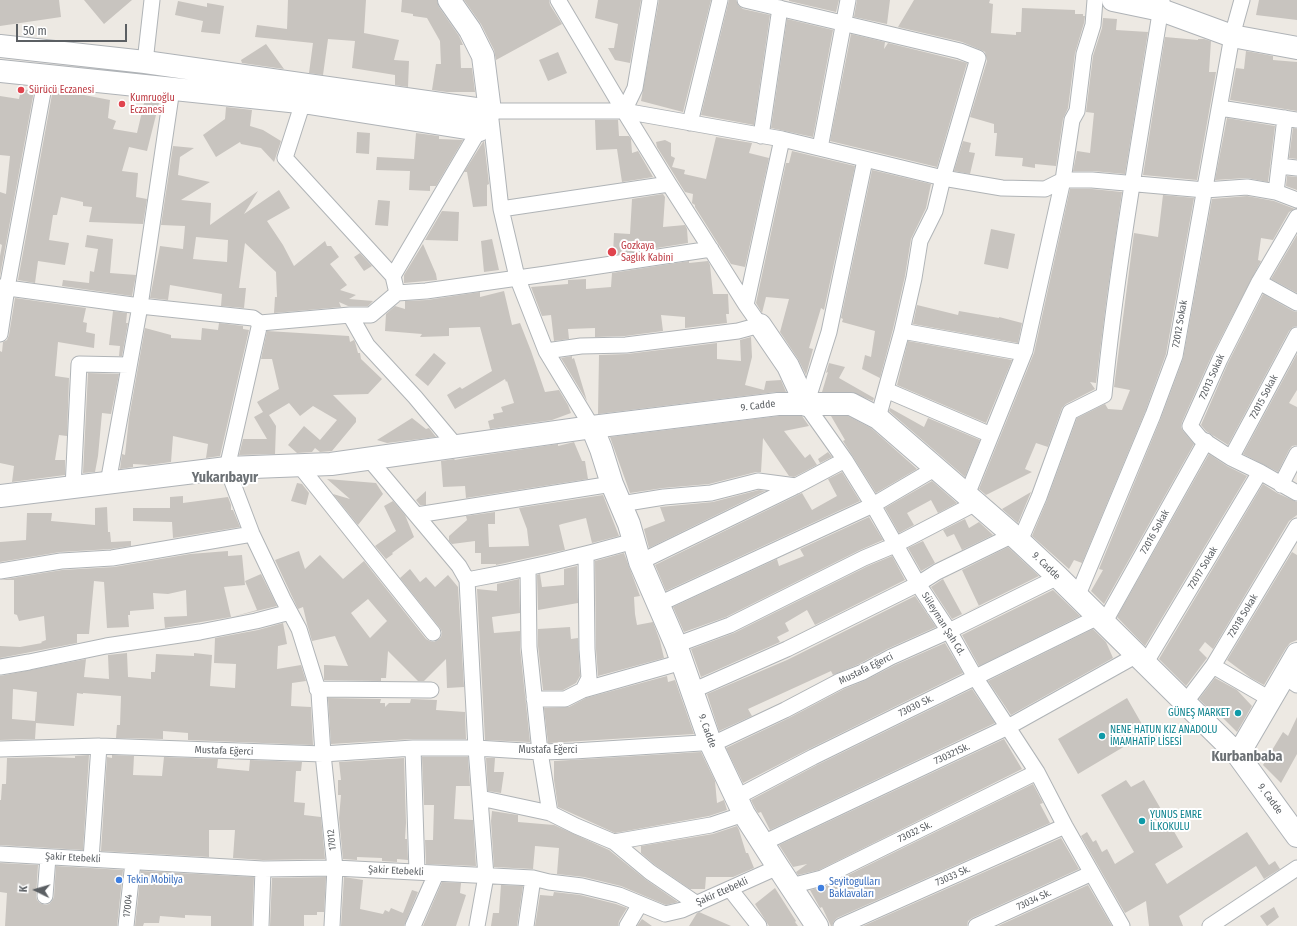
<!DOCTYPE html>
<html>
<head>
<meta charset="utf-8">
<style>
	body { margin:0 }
	#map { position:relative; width:1297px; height:926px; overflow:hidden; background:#ede9e3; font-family:"Fira Sans Condensed",sans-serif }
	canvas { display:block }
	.north { position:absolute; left:16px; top:870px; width:40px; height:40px; -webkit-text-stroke:3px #fff; paint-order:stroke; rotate:275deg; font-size:11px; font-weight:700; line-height:16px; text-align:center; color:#5b5f63 }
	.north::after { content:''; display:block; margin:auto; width:14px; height:18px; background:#5b5f63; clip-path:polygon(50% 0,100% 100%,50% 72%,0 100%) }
	.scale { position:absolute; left:16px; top:24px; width:111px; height:18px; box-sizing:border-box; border:2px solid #5b5f63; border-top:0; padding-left:5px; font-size:12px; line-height:14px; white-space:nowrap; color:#5b5f63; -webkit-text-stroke:3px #fff; paint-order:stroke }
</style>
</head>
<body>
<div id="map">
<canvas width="1297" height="926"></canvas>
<div class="north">K</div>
<div class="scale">50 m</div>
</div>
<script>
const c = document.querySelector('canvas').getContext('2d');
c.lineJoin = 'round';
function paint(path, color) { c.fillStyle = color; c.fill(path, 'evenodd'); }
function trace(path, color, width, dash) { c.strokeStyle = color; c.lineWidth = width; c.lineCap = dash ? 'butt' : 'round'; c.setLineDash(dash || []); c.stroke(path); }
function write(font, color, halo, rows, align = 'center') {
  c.font = font + ' "Fira Sans Condensed",sans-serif'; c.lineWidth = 4; c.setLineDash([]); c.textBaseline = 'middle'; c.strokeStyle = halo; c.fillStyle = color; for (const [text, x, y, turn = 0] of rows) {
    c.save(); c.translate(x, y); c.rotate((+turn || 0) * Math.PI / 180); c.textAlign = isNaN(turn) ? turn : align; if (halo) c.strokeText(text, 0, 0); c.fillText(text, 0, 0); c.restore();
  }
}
paint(new Path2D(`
	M0,0H59L61,17L0,26Z
	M84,0H132L104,24Z
	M288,0H366L364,33L399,40L394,60L409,61L408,87L395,85V75L352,68L355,41L328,39L323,75L309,73L313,43L255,37L257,25L287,29Z
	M402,0H437L439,7L459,36L463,45H460L461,68H472L475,92H447L432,90L436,64H441L440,41L427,18L413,16V14L401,12Z
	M464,0H549L550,5L562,24L496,60L494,50L481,24Z
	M598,0H641L630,63L615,60L608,48H614L618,24L595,18Z
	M659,0H711L683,112L641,101Z
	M729,0H736L739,6L743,9L770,15L754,125L701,115Z
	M789,0H839L836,12L789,1Z
	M857,0H890L887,24L854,17Z
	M914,0H990L989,3L993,4L991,33L1016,35V32H1021L1022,8L1075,10V14H1083V16H1085L1084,23L1075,53L1068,108L1063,119L1056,166L1035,164V168L1022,166L1023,158L995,156L997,133H994V124L970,117L987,61L985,52L981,50L962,42L898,27Z
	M1259,0H1297V20L1256,15Z
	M178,1L207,7V3L224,6L220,34L201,32L203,21L175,15Z
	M1103,18L1117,19L1116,30L1148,32L1125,174L1093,171H1073L1077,151L1090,153L1094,113L1086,112L1093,56L1102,28Z
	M787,19L833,30L813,137L771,128Z
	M851,34L885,42L884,49L888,43L957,60L967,63L937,167L830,141Z
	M1165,37L1198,40V39H1204L1211,41L1209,72H1216L1197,180L1143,175Z
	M266,44L284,69L242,63L241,60Z
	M1246,51L1273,56V60L1297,62V111L1230,100L1236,68L1244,69Z
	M558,52L567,73L548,81L539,60Z
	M21,89L34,91L0,276V256L2,245L0,244V192L6,194L10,156L0,155V96L19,99Z
	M53,89L110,100L108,118L116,121L113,129L137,133L145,99L159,103L147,151L129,147L122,171L138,173L136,197L147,199L143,224L89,222L92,207L83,206V202L61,197L57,215H53L49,240L69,243L65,265L38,261L35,283L18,280Z
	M226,107L252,110L250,126L263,130L281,141L274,162L261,148L241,144L240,142L216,157L203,135L225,119Z
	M1227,118L1275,126L1268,182L1247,178L1215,180Z
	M595,120H618L619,136H629L631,139L632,153L638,151L653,177L622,182L617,149L596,150Z
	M1293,128L1297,129V159L1289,158Z
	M357,132L370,133L369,154L356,153Z
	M416,133L439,136V139L463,140L436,186H430V191L409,190L410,171L376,170L377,157L414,159Z
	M716,137L752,143L749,153L769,158L745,267L731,264L695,207V205L692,203L693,194L685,192L657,147L656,142L665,140L671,143V156L675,158L672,167L685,170L684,174L706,179Z
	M484,141L489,184L487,185V206L473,207L467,172H464L483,142Z
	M963,141L971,143L969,152L975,153L970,174L954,171Z
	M173,146L194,148L180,157L178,175L210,182L181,200L211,203L210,225L258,191L244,214L279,190L290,208L267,221L283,245L294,266L325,241L327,246H331L339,257L330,264L347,285L340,290L356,295L349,299L373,301L368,306H348L339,302L341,307L274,313L275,297H277L276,272L245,243L239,288H246L244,308L221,306L222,294L170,285L168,300L150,298L160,246L183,249L185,226L161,225ZM196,237L228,240L227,262L193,259Z
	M792,151L855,166L824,310L821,308L809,348L813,349L806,375L798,359L780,332L789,299L766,297L762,313L756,303L786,163H789Z
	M872,170L931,184L926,208L911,239L905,276L893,329L880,378L862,369L865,355L871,357L875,331L842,322L843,319L841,318Z
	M1287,176L1297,177V190L1286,186Z
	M1070,189H1092L1122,192L1107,295L1096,383L1090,382L1095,389L1066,404L1062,408L1048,447L1036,443L1025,469L1032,472L986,495L979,489L1034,353Z
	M663,194L665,197L663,227L685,225L687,229L688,243L613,255L614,233L630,234L632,199Z
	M1163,195L1194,198L1166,354L1145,412L1082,563L1074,560L1069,569L1032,536L1047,500L1077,418L1105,404L1108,409L1122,410L1130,390L1114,387L1134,233L1158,237Z
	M1247,196L1274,201L1295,209L1289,212L1273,240L1261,238L1258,260L1261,261L1212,355L1182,422L1181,427L1183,431L1194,444L1104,604L1091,591L1103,570L1099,569L1161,418L1183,359L1212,199Z
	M378,200L390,201L388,226L375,225Z
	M442,211L459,212L458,241L425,240Z
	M991,229L1015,234L1008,269L984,264Z
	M87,235L113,239L110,273L136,275L132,296L62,286L63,280L89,283L90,271L94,272L98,249L85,247Z
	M1297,235V293L1271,279Z
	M492,239L499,270L484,272L481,241Z
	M423,244L436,274L437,280L404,283V275Z
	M360,253L372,266L364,271L354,257Z
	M689,261V263L708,261L710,265L713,294H728L729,314H726L727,323L685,328V317L661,315L663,331L625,336L595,337V328L568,329L569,339L554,341L551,315L542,316L531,287L568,284V280L586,279V289L611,287L612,273Z
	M504,291L512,325L520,323L531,351L545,392L559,390L568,405L571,413L552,420L490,429L488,421L494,419L493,414L503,412L501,407L514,403L507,381L506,382L505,379L455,409L447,395L460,387L462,389L492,371L480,327L449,328V336L420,337L422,334L385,331L386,314L395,306L405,309V301L427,300L480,292V297Z
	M1263,294L1293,311L1297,312V326L1293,327L1289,331L1228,445L1206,431L1201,425L1228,363Z
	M15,298L86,308L83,322L87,323L86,332L95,334L94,348L58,342L55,376L69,378L67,436L59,435L55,460H65V475L12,482L14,466L0,463V351L2,352L3,342L7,340L9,335Z
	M917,305L958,315L959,311L999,318V317L1022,323L1018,343L913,324Z
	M113,311L127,313L126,323H128L122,356H119L120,346L109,345Z
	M219,323L243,326V329L249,330L220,456L206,458L208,444L173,436L171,462L149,465L133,464V467L120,469L122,454L125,455L129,418L145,328L171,335V338L201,340L202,328L218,330Z
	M267,331L349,336L350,342L354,340L355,342L358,353H360L361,359L382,379L368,394L333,395L356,418V422L332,451L320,452L315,448L312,452L297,453L288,445L304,426L320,440L337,420L313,406L300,416L289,403L269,415L276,426L275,454L239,455L243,439H267L254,417L263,412L257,402L279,389L272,359H261Z
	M751,337L752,357L745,385L764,390L766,381L781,380L786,392H776L598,414L599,355L627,354L717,343V359L741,361L740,340Z
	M908,341L1012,360L986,423L897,385Z
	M434,353L446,363L428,386L415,375Z
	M1297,354V390L1289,403L1297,407V445L1292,446L1289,450L1278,472L1243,454Z
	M572,356V359L574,358L587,401L561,358Z
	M829,363L845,367L839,378L874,398L873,401L851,392H822L828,372L826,373Z
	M88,373L119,374L111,414L102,413L98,456L95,472L83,473Z
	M890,408L924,427L928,418L980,440L965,477L889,411Z
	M779,416H802L809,426L784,431L805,458L810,454L817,465L794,477L789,476L763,438L761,472H756L709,484L663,488L630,493L610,437Z
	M831,416H848L871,428L917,469L876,493L843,441L845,440Z
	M412,418L426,429L429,428L436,437L387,443L377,440Z
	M574,442L582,461H585L588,479L466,498L465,486L443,487L441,461L454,459L455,460L471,457L558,444V446Z
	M828,452L832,457L820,463L818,459Z
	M1209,454L1227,466L1247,476L1145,646L1117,617Z
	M842,472L860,501L666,591L655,565L802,493L812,510L837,496L828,479Z
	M327,479L376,483L383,494L358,525L333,494L350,499Z
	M932,481L957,503L938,513L931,500L907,513L914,525L899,533L885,508Z
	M297,483L302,484L309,493L306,505L291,501Z
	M1263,484L1277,493L1297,502V515L1289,521L1213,649L1205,642L1199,650L1207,658L1186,686L1159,659Z
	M759,490L765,491L649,548L644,529L665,521L660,507L713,502Z
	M426,491V505H420L416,500Z
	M1031,492L1018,523L1002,509Z
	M603,495L619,536L592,543L586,518L562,524L559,525L565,550L496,565V564H481V553H475V541L452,544L449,541V536L467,520L466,516L495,512V524H488L489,547L529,546L527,529L519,508Z
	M183,496V503L228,497L231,505V510H233L240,527L173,538L172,522L133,521V508H170V497Z
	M393,501L405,515L414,537L392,553L393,554L386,559L375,546L396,531L384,506Z
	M107,507L108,532H110L111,542L131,541V546L111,549L60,552L0,562V542L26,540L27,513H52L51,521L95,525V508Z
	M869,517L883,540L860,550L726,617L684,632L673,607L777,559L779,566L804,556L800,549Z
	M965,519L969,528L979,522L993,535L962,550L954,534L947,537L943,530Z
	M923,541L935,563L921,571L908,548Z
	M1008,547L1039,576L952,619L931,587L943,579L962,614L979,606L962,570Z
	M228,551V556L242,555L245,585L224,587L231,617L165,628L164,617L187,616L186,590L168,594L153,593L154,609L130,611V615H128L129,627L107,628L104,582L94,581L89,634H77V643L0,658V646L20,647L42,643L41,642L46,640L44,616L19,621L17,615L14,614V580H0L62,570L114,567L190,554Z
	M299,551L305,569L320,555L343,579L364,561L426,639L430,641L434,642L438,640L441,637L442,632L440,628L400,578L410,569L420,582L426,577L435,587L448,575L458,587L464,687L447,688L446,659L424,681H418L388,651L386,678H381V681L324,680V665L348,666L335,636L312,641L307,624L303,607L298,609L275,560ZM368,599L387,621L370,638L351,613Z
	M1292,552L1297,555V640L1290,643L1286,648L1264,685L1251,678L1227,660Z
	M624,553L640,596L634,597L635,614L637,625L653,622L660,641L664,658L598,676L596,649L595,561Z
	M892,556L905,580L815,625L807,610L785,623L789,631L777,637L780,642L701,677L691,649L734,633L868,566Z
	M577,566L578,603L538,610L537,575L540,574L542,587L564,585V569Z
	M261,574L277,606L232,617L257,610L245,581Z
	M519,579L520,613L492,617L494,633L520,631V648L530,742L485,740L477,589L497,591V584Z
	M1053,590L1080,616L979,666L962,635Z
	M915,596L936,627L887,649L859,664L833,675L831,671L748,709L752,716L719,731L707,694L787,660Z
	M283,623L287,644L278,646L277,669L301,665L306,681L292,683L291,706L311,707L313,745L188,740V733L163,731V739L116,738L117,725H120L121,696L83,693V694L77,693L74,726L36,723L35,739L0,740V676L86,659L84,677L109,679L108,655L127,653L128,677L151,679V672H155L156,654L194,656V653L212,655L210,686L235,688L236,664L214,663L215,638L258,630ZM13,689L37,692L35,721L12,719Z
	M570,627L571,639L578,638L580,676L576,683L563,690H543L538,646V629Z
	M1093,629L1106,642L1113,658L1011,715L988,681Z
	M945,643L963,673L809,749L743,783L726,748L789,718L844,689L866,680L895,665Z
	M667,676L668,682L675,680L694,734L548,743L544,708L569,707L586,698Z
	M1215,678L1237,690L1252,706L1237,732L1215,710L1213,713L1199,699Z
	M972,689L995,723L770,830L761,812L758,813L755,808L751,800L817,765Z
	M328,698L381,699L380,703H385V707L389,703H410L411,699L437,700L436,710L465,712L466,739H412L331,744Z
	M1127,698L1147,733L1078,774L1058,739Z
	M1297,717V754L1281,783L1263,765L1283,732L1288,736Z
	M1004,739L1022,769L819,870L798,875L796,872L807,864L793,867L779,845Z
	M701,752L715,781L717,803L724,800L727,810L709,816L615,833L558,807L554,780V761Z
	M89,755L83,850L0,845V800H1L2,784H6L7,758L49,757L75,758V756Z
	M112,755L134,756L133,775L162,776L164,757L218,759L217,768L249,771L250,760L302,762L301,771H296L294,802L305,803L304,815L321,817L325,859L263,860L233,858L235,830H209V857L101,851L107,757L112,758Z
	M422,757H468L470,786H456L454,819L473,820L476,866L426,864L425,840H433L434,805H424Z
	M404,758L406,823L405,839H407L408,860L397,859V862L382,861V858L357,857V860L343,859L339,818L341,795H338V780H341L339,762Z
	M486,758H495L494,772H504L501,793L488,791Z
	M1126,780L1131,787L1144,780L1183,847L1155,864L1167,884L1247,832L1269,865L1275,861L1280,869L1264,879L1256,866L1179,916L1183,926H1149L1146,901L1125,913L1081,836L1087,832L1093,842L1096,840L1102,852L1107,849L1115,864L1134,852L1101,795Z
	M1033,784L1043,803L1040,804L1050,823L837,918L834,921L832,926H831L822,907L820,908L810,890L826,886Z
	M492,811L518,815V822L554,825L609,850L645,879L678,902L666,905L621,886L584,877L557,874L559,848L535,846L533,869L494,867L491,821Z
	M737,826L739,830L746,853H748L754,868L733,877H706L705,889H690L655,865L641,853V846L713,834Z
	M1061,838L1079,869L972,918L968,921L967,926H863Z
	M0,863L38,865L36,896L37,900L40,903L45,905L49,904L52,901L54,897L56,866L123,870L117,926H5L7,893L0,892Z
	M141,871L254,877L252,926H211V916L185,915V918L160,916L159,923H144L143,926H135Z
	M326,877L324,912H317V915H304V926H270L272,878Z
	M344,877L363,880L360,909L383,914L385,910L389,912L391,908L403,913L412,890L418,892L404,926H341Z
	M442,882L461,883L460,893L466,895L456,926H423Z
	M501,885L523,886L517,926H491L493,913H499Z
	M1088,885L1112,926H998Z
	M775,888L796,921L795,922L798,926H769L755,904Z
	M554,892L580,895L616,904L627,908L619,921L618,926H535L540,895L553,896Z
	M1274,907L1279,917L1267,926L1260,916Z
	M699,912L731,926H689L697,913Z
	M642,919L652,926H637Z`), '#c8c4bf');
const street = new Path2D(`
	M745,0L960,51L978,58L943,178L935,211L920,241L914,278L902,331
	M145,62L152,0
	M303,102L285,158L393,276L397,293
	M1220,108L1297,120
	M624,111L635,88L650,0
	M690,123L720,0
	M761,136L780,8
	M820,148L848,0
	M865,160L829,332L806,405L845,460L873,505L918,584L949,631L975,677L1037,772L1065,826L1122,926
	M1279,166L1297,168
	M1276,192L1285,118
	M501,209L669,184
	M1297,217L1259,282L1220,359L1190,426L1200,438L1231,458L1260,472L1297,493
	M393,276L479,130
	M1259,282L1297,303
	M0,287L140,306L253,318L260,323L350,315H371L397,293L426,291L546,274L711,249
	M746,305L782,139
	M350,315L367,345L415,397L456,446
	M260,323L227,468L252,534L283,599L299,629L319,693L323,754L335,868L332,926
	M0,334L7,288L46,76
	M546,351L581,346L626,345L738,331L760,325L746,305L703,237L669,184L624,111L558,0
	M886,390L991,435
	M878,418L902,331L1024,353
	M592,427L546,351L517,277L501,209L490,111H624L782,139L943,178L1002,188L1045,189L1063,180H1092L1205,190L1247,187L1276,192L1297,200
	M1231,458L1297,335
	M369,459L459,566L467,580C523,570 578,557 634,541
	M299,465L433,633
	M108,483L140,306L172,89
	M1281,485L1297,454
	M73,488L79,364L129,365
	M967,495L1025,351L1063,180L1072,120L1077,111L1084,54L1093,25L1095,0
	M621,504L664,497L711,493L758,481L796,486
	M417,515L612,484
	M1020,541L1039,497L1070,412L1104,395C1117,263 1141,132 1162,1
	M640,562L796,486L845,460
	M528,569L529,647L540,752L550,813
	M0,571L61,561L112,558L252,534
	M467,580L476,748L486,876L477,926
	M1077,597L1153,415L1175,356L1232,36L1242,0
	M659,604L873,505L936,468
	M1104,623L1206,441
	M676,645L730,625L864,558L895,545L976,503
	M1145,664L1260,472
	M1213,666L1270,699
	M0,667L29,662L106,646L200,632L256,621L290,612
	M1284,676L1297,685
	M317,689L431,690
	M583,690L589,678L587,649L586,555
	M692,691L787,649L918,584L937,572L1013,535
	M534,699H565L583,690L682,662
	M1185,703L1213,666L1297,526
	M413,748L417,872
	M0,749L99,746L323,754L413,748H476L540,752L574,751L717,742L785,710L840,681L863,672L891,657L949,631L1058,577
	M480,798L550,813L576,826L614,842L650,872L697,904
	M735,798L813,757L1098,617
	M614,842L711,825L744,814
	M763,843L1008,727L1137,655
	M0,854L263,869L335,868L533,878L549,882L582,886L619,895L665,914L682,910L778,867
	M91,859L99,746
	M791,886L822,878L1037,772
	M730,889L759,926
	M45,896L48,857
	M126,926L133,862
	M261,926L263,869
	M413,926L436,874
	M526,926L533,878
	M627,926L640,904
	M841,926L1065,826
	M976,926L1092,873
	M1210,926L1297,868`);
const secondary = new Path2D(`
	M1113,0L1161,10L1232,36L1297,48
	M0,46L145,62L490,111
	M0,71L309,103L479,130L490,111L483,56L470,30L449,0
	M760,325L788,366L806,405
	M0,496L227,468L331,464L592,427
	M1238,755L1297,654
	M817,926L778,867L744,814L710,742L676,645L640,562L629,524L612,484L601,449L592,427L778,404H851L878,418L1013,535L1058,577L1238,755L1297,836`);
trace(street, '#b0b4b7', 17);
trace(secondary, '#afb3b7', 24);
trace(street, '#fff', 15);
trace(secondary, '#fff', 22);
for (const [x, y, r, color] of [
	[21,90,4,"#e0444e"],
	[122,104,4,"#e0444e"],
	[612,252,5,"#e0444e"],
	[1238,713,4,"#0f9aa8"],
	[1102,736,4,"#0f9aa8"],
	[1142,821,4,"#0f9aa8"],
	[119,880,4,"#3f7fe0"],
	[821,888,4,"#3f7fe0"]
]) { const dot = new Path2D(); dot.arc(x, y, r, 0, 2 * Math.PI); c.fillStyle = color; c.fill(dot); trace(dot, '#fff', 1.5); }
write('10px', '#be3a42', '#fff', [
	["Sürücü Eczanesi",29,90],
	["Kumruoğlu",130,98],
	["Eczanesi",130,110],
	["Gozkaya",621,246],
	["Saglık Kabini",621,258]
], 'left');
write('10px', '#5b5f63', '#fff', [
	["72012 Sokak",1180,324,-80],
	["72013 Sokak",1212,377,-66],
	["72015 Sokak",1264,397,-62],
	["9. Cadde",758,406,-7],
	["72016 Sokak",1155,532,-61],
	["9. Cadde",1046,566,44],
	["72017 Sokak",1203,568,-59],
	["72018 Sokak",1243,616,-59],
	["Süleyman Şah Cd.",943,624,58],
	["Mustafa Eğerci",866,669,-26],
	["73030 Sk.",916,706,-26],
	["9. Cadde",707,731,70],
	["Mustafa Eğerci",548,750],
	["Mustafa Eğerci",224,751,2],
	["730321Sk.",952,754,-25],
	["9. Cadde",1270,799,54],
	["73032 Sk.",915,832,-26],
	["17012",332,840,-96],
	["Şakir Etebekli",73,858,3],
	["Şakir Etebekli",396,871,3],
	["73033 Sk.",953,876,-24],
	["Şakir Etebekli",722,892,-24],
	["73034 Sk.",1034,900,-25],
	["17004",128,906,-84]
]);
write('10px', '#0d838f', '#fff', [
	["GÜNEŞ MARKET",1230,713,"right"],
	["NENE HATUN KIZ ANADOLU",1110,730],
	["İMAMHATİP LİSESİ",1110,742],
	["YUNUS EMRE",1150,815],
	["İLKOKULU",1150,827]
], 'left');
write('10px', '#366cbe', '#fff', [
	["Tekin Mobilya",127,880],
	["Seyitogulları",829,882],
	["Baklavaları",829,894]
], 'left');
write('bold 14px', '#6c7175', '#fff', [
	["Yukarıbayır",225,478],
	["Kurbanbaba",1247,757]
]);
</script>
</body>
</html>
